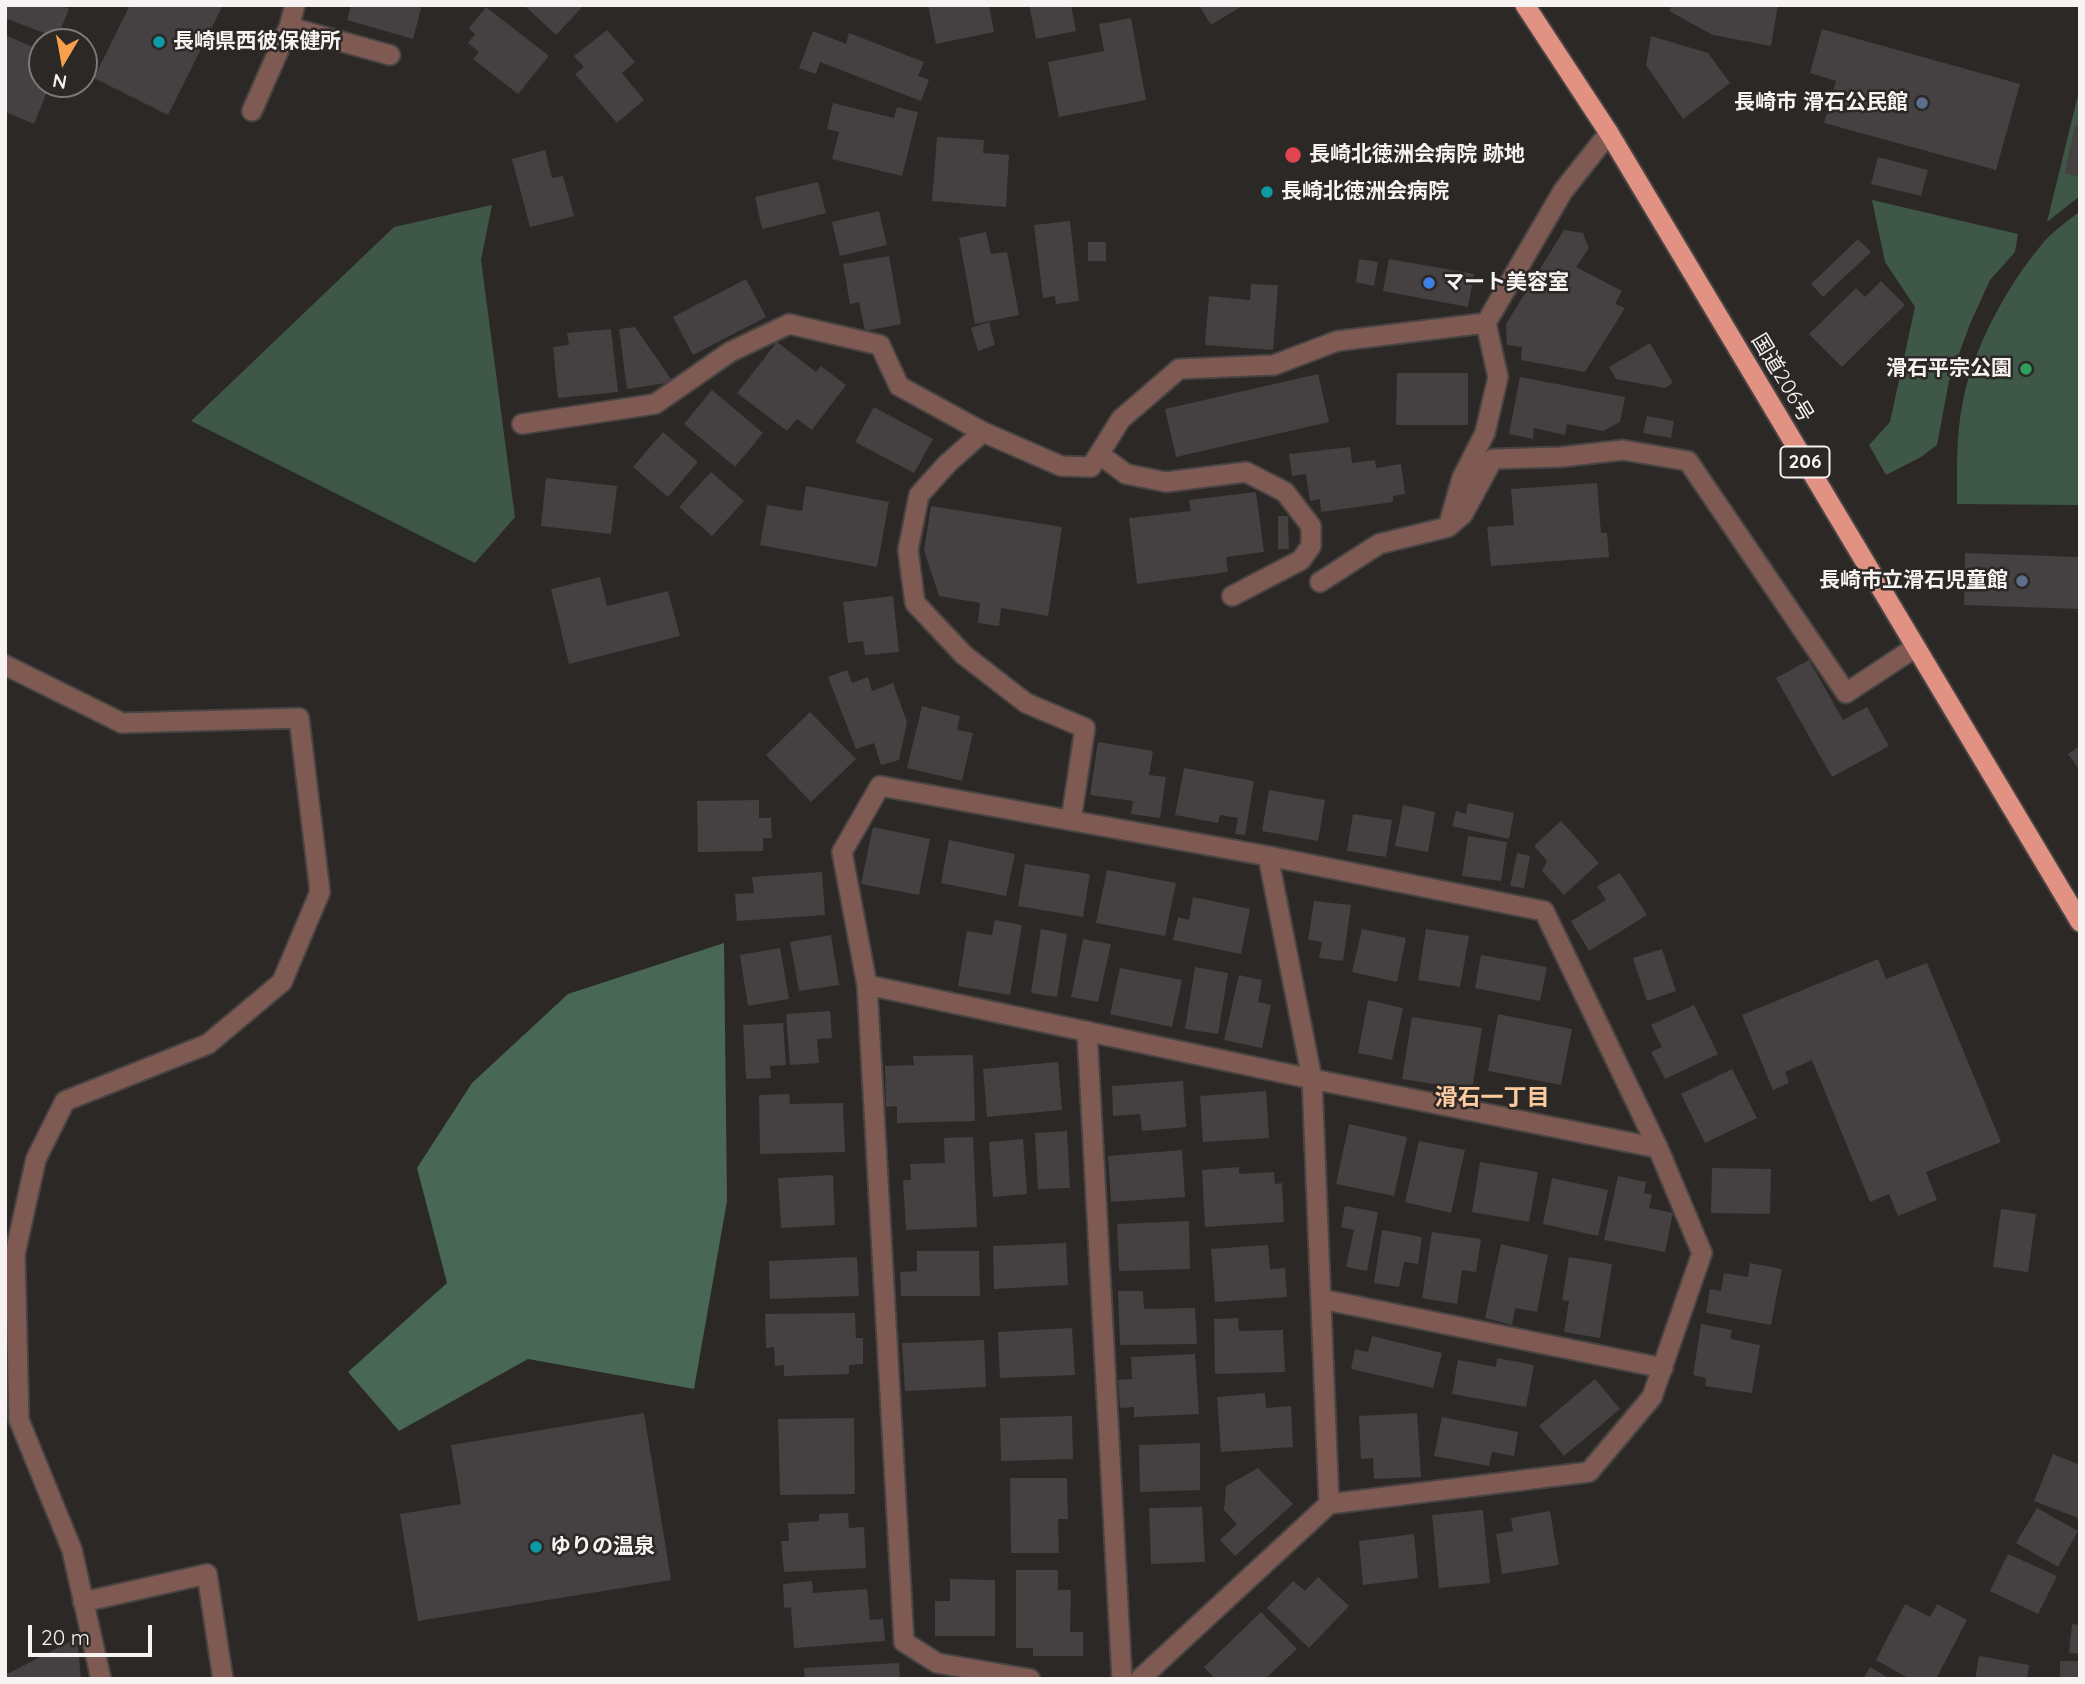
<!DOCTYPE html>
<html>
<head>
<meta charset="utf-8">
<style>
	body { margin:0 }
	#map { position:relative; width:2085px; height:1684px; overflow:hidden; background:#2c2826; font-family:Quicksand,sans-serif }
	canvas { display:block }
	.frame { position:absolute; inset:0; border:7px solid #f6f3f2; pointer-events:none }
	.north { position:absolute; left:28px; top:28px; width:70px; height:70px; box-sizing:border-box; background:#2c2826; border:2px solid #7d7978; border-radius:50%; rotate:190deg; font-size:19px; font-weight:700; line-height:28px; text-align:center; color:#f6f3f2 }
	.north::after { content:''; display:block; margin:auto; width:24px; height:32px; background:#f8a04b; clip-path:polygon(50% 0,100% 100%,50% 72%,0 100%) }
	.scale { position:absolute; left:28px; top:1625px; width:124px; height:32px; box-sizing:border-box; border:4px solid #f6f3f2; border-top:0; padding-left:9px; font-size:21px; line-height:24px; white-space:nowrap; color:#f6f3f2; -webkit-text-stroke:5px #2c2826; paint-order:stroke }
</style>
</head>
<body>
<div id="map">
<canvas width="2085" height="1684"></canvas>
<div class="frame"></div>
<div class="north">N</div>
<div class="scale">20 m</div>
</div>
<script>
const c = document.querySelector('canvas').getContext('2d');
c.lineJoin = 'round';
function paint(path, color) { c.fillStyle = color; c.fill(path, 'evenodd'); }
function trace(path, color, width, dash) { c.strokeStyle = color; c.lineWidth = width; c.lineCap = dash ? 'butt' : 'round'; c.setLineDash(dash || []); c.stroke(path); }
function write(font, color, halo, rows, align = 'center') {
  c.font = font + ' Quicksand,"Noto Sans JP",sans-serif'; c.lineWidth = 5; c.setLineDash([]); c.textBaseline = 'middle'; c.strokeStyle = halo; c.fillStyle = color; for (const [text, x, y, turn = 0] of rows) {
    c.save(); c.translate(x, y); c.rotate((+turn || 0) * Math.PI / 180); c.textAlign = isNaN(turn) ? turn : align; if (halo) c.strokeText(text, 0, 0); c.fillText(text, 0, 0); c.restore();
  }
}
paint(new Path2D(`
	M2080,87V196L2047,222Z
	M1872,200L2018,234L2015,252L1990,280L1970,324L1949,381L1937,445L1921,457L1886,475L1869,445L1890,422L1915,307L1885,262Z
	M492,205L481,260L515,517L475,563L191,421L394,227Z
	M2080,211V505L1957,504C1957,470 1956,434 1963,401C1973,348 2008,284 2043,243C2053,231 2068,221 2080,211Z`), '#3e5747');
paint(new Path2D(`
	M724,943L727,1201L694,1389L528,1359L399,1431L348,1372L447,1283L417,1168L472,1083L568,994Z`), '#486754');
paint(new Path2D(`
	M5,5H60L69,9L57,38L5,18Z
	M130,5H223L168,115L94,78Z
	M351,5H422L413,39L347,20Z
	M524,5H584L556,35Z
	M928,5H989L994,32L936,44Z
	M1029,5H1071L1076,31L1036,39Z
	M1199,5H1244L1211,25Z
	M1672,5H1778L1771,46L1713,35L1669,11Z
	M486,7L549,56L518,94L473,59L479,52L468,43L475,34L469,28Z
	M1131,18L1146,100L1059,117L1048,62L1104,51L1099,24Z
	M1822,29L2020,84L1996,170L1824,123L1836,81L1810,73Z
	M607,30L635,62L622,73L644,100L617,123L575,74L584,67L574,56Z
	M813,31L846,44L849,33L924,62L918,76L929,80L921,101L820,62L816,74L799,68Z
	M5,35L42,51V84H50L34,124L5,112Z
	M1651,36L1708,53L1730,83L1683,119L1646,65Z
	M833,103L894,118L897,107L918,112L902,176L832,159L839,132L827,129Z
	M2075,125L2080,126V177L2065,173Z
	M937,137L984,140L983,153L1009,155L1006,207L932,201Z
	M545,150L552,178L563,176L574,216L530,227L512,159Z
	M1878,157L1928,170L1921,196L1871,184Z
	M818,182L826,213L762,229L755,197Z
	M879,211L887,245L840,256L832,222Z
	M1070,221L1079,301L1056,304L1055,296L1043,298L1034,225Z
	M1564,230L1583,233L1589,248L1576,267L1622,291L1615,304L1625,308L1585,372L1521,360L1522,347L1507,345L1506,324Z
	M986,232L991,254L1007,252L1019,315L975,324L959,238Z
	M1858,239L1871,252L1823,297L1811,284Z
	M1088,242H1106V261H1088Z
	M889,256L901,324L865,331L859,302L850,304L843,264Z
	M1359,259L1378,262L1374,286L1356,282Z
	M1389,259L1474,274L1468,307L1383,291Z
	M746,279L766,317L693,355L673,317Z
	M1881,281L1905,305L1842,367L1809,334L1856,288L1865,297Z
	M1251,284L1278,285L1273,350L1205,345L1209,296L1250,300Z
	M989,322L995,345L978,351L971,328Z
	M635,327L673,382L627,389L619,329Z
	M611,329L618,392L558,398L553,347L569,345L567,333Z
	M777,342L816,372L821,366L846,385L812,430L797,419L787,431L737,393Z
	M1650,343L1673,383L1665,388L1616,379L1609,367Z
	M1397,373H1468V425H1396Z
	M1318,374L1329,422L1176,457L1165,409Z
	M1520,377L1625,397L1620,422L1603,431L1567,424L1565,435L1534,428L1533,439L1509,434Z
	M712,390L763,433L735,467L684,424Z
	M874,407L933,439L914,473L855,442Z
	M1647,416L1674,421L1671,438L1643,433Z
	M663,432L698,462L668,497L633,467Z
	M1350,447L1352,463L1375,460L1376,468L1401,464L1405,494L1393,496V502L1321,512L1320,499L1310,501L1306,474L1292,476L1289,454Z
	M711,472L744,501L712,536L679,507Z
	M546,478L617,486L611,534L541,526Z
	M1597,483L1601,533H1607L1609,557L1491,566L1487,527L1514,525L1511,489Z
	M806,486L889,502L877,567L760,545L767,505L802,511Z
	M1256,492L1264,552L1226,557L1228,572L1137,584L1129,518L1191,511L1189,500Z
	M931,506L1062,527L1048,616L1001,608L999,626L978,623L980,603L939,596L924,550Z
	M1278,516H1288L1289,549H1278Z
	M1965,553L2080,557V609L1964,605Z
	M600,577L607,606L668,591L680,636L569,664L551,589Z
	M893,596L899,652L865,655L863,641L848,643L843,602Z
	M1809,660L1843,720L1867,707L1889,746L1832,777L1776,678Z
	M847,670L852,683L868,677L872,691L893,683L907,722L899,760L881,765L874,743L856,749L828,677Z
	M922,706L960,716L957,730L973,733L962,781L907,768Z
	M810,712L856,759L811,802L766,755Z
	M1098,742L1153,751L1149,775L1166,777L1160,818L1131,814L1133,801L1090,795Z
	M2080,746V771L2068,754Z
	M1184,768L1254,781L1245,835L1235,834L1238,818L1220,815L1218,823L1175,815Z
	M1269,790L1325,800L1318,841L1262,831Z
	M759,800V818H771L772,838H763V851L698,852L697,801Z
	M1468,803L1514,813L1509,839L1452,826L1456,811L1466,814Z
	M1403,805L1435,812L1428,852L1395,846Z
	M1353,814L1392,820L1386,857L1347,851Z
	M1561,821L1599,863L1564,895L1542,871L1547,861L1534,846Z
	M873,827L930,839L919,895L861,884Z
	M1468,836L1507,842L1501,881L1462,876Z
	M949,840L1015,854L1006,896L941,883Z
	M1517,853L1530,856L1524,888L1510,886Z
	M1025,864L1090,874L1083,917L1018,906Z
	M1107,870L1176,883L1165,936L1096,923Z
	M822,872L825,915L737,921L735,894L754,893L752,877Z
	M1620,873L1647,915L1589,951L1571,921L1606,900L1597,886Z
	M1193,897L1250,909L1241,954L1173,940L1178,917L1189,920Z
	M1314,901L1351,905L1343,961L1319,958L1322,942L1308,940Z
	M995,920L1022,925L1010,995L958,986L967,931L992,935Z
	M1041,929L1067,934L1057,997L1031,993Z
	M1362,929L1406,938L1397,982L1352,972Z
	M1426,929L1469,936L1460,987L1418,980Z
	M831,935L839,985L799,991L790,942Z
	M1083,939L1111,944L1098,1002L1071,997Z
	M780,948L789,999L748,1006L740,955Z
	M1662,949L1676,991L1647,1001L1633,958Z
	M1481,955L1547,967L1540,1001L1475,988Z
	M1878,959L1886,979L1927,963L2001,1142L1926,1172L1937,1200L1898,1216L1889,1194L1870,1202L1812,1060L1785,1072L1789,1083L1773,1090L1742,1015Z
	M1195,967L1228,973L1218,1034L1185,1029Z
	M1120,968L1182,980L1172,1027L1110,1014Z
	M1239,975L1262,980L1258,1002L1271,1005L1262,1048L1224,1040Z
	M1368,1000L1403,1008L1392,1060L1358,1053Z
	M1694,1005L1718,1054L1665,1079L1651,1052L1662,1047L1651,1025Z
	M830,1011L832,1038L817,1039L819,1063L790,1065L786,1014Z
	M1498,1014L1572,1029L1561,1085L1488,1071Z
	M1412,1017L1482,1028L1472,1090L1402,1079Z
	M783,1023L786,1065L770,1066L771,1078L746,1079L743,1025Z
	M973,1055L975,1121L897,1123V1106L886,1107L885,1066L914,1065L913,1056Z
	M1058,1062L1062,1110L987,1117L983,1069Z
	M1732,1069L1757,1118L1705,1143L1681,1094Z
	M1183,1081L1186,1127L1142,1131L1140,1114L1113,1116L1112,1086Z
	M1266,1091L1269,1138L1203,1142L1200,1096Z
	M789,1094L790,1104L843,1103L845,1152L760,1154L759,1095Z
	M1349,1124L1407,1137L1394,1196L1336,1184Z
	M1067,1131L1070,1188L1038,1189L1035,1133Z
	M973,1137L977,1227L906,1230L903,1180H911L910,1164L945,1163L944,1138Z
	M1023,1139L1027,1194L993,1197L989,1142Z
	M1419,1141L1465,1150L1451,1213L1405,1202Z
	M1182,1150L1185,1197L1111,1202L1108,1156Z
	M1480,1162L1538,1172L1529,1222L1472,1212Z
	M1239,1167V1174L1274,1172L1275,1184L1282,1183L1284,1222L1205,1227L1202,1170Z
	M1712,1168L1771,1169L1770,1214L1711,1213Z
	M833,1175L835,1225L781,1228L778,1178Z
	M1618,1176L1646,1182L1644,1193L1652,1195L1649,1208L1673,1213L1665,1252L1604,1240Z
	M1552,1178L1608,1190L1598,1236L1543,1224Z
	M1345,1206L1378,1212L1367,1271L1346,1267L1354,1230L1341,1227Z
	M2001,1209L2036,1214L2028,1272L1993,1267Z
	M1189,1221L1190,1269L1119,1271L1117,1224Z
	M1382,1230L1422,1237L1418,1264L1404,1262L1399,1287L1374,1283Z
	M1432,1232L1481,1239L1476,1272L1462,1270L1457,1304L1422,1298Z
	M1066,1243L1068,1285L994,1289L993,1246Z
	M1501,1244L1548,1255L1537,1312L1515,1308L1512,1325L1485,1318Z
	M1268,1245L1270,1269L1285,1268L1287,1297L1215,1302L1211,1249Z
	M917,1251H979L980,1296H901L900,1272L917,1271Z
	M857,1257L859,1296L770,1299L769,1261Z
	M1569,1257L1612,1264L1600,1338L1564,1332L1569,1301L1562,1300Z
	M1750,1263L1782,1269L1771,1325L1706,1313L1710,1289L1721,1291L1724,1273L1748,1277Z
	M1118,1291H1143L1144,1309L1195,1308L1197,1344L1120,1345Z
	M855,1313L856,1338H863V1364L849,1365V1374L784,1376V1365L775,1366L774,1347L766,1348L765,1314Z
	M1238,1318L1239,1331L1283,1330L1285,1372L1215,1374L1214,1319Z
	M1701,1324L1732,1330L1730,1339L1760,1345L1752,1393L1705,1386L1706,1378L1693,1375Z
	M1072,1328L1075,1375L1000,1378L998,1332Z
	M1372,1336L1442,1353L1433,1388L1351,1369L1355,1349L1368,1352Z
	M984,1340L986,1387L905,1391L902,1343Z
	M1195,1354L1199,1414L1134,1417V1407L1120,1408L1118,1380L1132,1379L1131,1357Z
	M1497,1358L1534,1365L1526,1407L1452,1394L1458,1360L1496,1367Z
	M1595,1379L1620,1409L1564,1456L1539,1426Z
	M1265,1393L1266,1408L1291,1406L1293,1447L1221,1452L1217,1397Z
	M644,1413L671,1580L418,1621L400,1514L461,1504L451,1445Z
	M1417,1413L1421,1477L1374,1479L1373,1458L1361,1459L1359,1416Z
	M1072,1416L1073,1459L1001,1461L1000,1418Z
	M1442,1417L1518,1432L1514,1456L1492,1452L1489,1466L1434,1456Z
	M854,1418L855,1494L780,1495L778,1419Z
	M1200,1443V1490L1140,1492L1139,1445Z
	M2053,1454L2080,1465L2078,1518L2034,1501Z
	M1258,1468L1293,1504L1235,1556L1220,1540L1237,1524L1224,1510L1226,1486Z
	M1010,1478H1067L1068,1519H1058L1059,1553H1011Z
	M1202,1507L1205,1562L1151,1564L1149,1508Z
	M2037,1508L2078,1531L2058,1567L2016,1543Z
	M1483,1510L1490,1583L1439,1588L1432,1515Z
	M1550,1511L1559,1565L1502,1574L1496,1534L1513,1531L1511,1518Z
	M848,1513L849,1528L864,1527L866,1568L784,1572L781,1541H789L788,1523L819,1521V1514Z
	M1414,1534L1418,1578L1363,1585L1359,1541Z
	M2008,1554L2057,1576L2038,1614L1990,1591Z
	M1016,1570H1058V1590H1071L1070,1632H1083V1656H1033V1648H1016Z
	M1318,1577L1349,1606L1309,1648L1267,1608L1293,1581L1305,1591Z
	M950,1579L995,1580V1636H935V1601H950Z
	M812,1581L813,1593L867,1589L870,1620L883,1619L885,1641L794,1648L791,1607L784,1608L783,1584Z
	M1905,1604L1930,1617L1937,1604L1967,1620L1936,1679H1910L1876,1660Z
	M1261,1612L1297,1649L1265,1679H1215L1204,1667Z
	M2072,1624L2080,1625V1654L2069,1653Z
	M77,1638L81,1679H5V1675Z
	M1979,1656L2029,1665L2027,1679H1975Z
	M2060,1661H2080V1679H2060Z
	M899,1663L900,1679H805L804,1668Z
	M1870,1667L1890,1679H1863Z`), '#454042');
const minor = new Path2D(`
	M289,27L390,55
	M252,111L289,27L295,5
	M1486,323L1498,377L1485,433L1462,478L1448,527L1463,514L1493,459L1561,457L1623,450L1688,461L1846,693L1916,647
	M522,424L655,404L730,352L789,324L880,345L899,386L983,432L1061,466L1091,467L1121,419L1179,369L1274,365L1337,341L1486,323L1563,191L1609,133
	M983,432L948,463L919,495L908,550L915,603L964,655L1026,703L1085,728L1071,820
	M1099,454L1126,474L1166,482L1246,472L1285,492L1311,526V546L1301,560L1232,596
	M1320,582L1379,544L1448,527
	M5,665L122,723L299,718L320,892L282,982L208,1044L65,1101L36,1159L15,1254L19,1420L72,1550L101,1679
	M1268,856L1312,1079L1329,1504
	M867,985L1312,1079L1658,1148
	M1087,1031L1122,1679
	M1321,1299L1663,1368
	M83,1602L207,1574L223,1679
	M1030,1679L937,1663L904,1642L867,985L842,852L880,786L1268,856L1544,911L1658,1148L1702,1253L1652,1397L1589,1472L1329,1504L1140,1679`);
const trunk = new Path2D(`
	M1525,5L1609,133L2080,922`);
trace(minor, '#484443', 23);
trace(trunk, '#484443', 23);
trace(minor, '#7e5a53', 19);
trace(trunk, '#e29282', 19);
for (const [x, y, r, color] of [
	[159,42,7,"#0f9aa8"],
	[1922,103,7,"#5c6f8a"],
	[1293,155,9,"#e0444e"],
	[1267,192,7,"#0f9aa8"],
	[1429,283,7,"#3f7fe0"],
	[2026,369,7,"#2e9e5b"],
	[2022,581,7,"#5c6f8a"],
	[536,1547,7,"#0f9aa8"]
]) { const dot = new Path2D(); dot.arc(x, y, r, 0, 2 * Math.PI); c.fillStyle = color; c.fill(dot); trace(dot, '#2c2826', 2.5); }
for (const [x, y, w] of [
	[1805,462,49]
]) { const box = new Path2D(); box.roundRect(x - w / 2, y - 15.5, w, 31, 5); c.fillStyle = '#2c2826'; c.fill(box); trace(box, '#f6f3f2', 2); }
write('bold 19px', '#f6f3f2', null, [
	["206",1805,462]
]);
write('bold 21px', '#f6f3f2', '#2c2826', [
	["長崎県西彼保健所",173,42],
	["長崎市 滑石公民館",1908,103,"right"],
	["長崎北徳洲会病院 跡地",1309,155],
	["長崎北徳洲会病院",1281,192],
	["マート美容室",1443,283],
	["滑石平宗公園",2012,369,"right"],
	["長崎市立滑石児童館",2008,581,"right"],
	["ゆりの温泉",550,1547]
], 'left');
write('21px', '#f6f3f2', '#2c2826', [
	["国道206号",1782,378,59]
]);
write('bold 23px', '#fdcba0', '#2c2826', [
	["滑石一丁目",1492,1098]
]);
</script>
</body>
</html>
